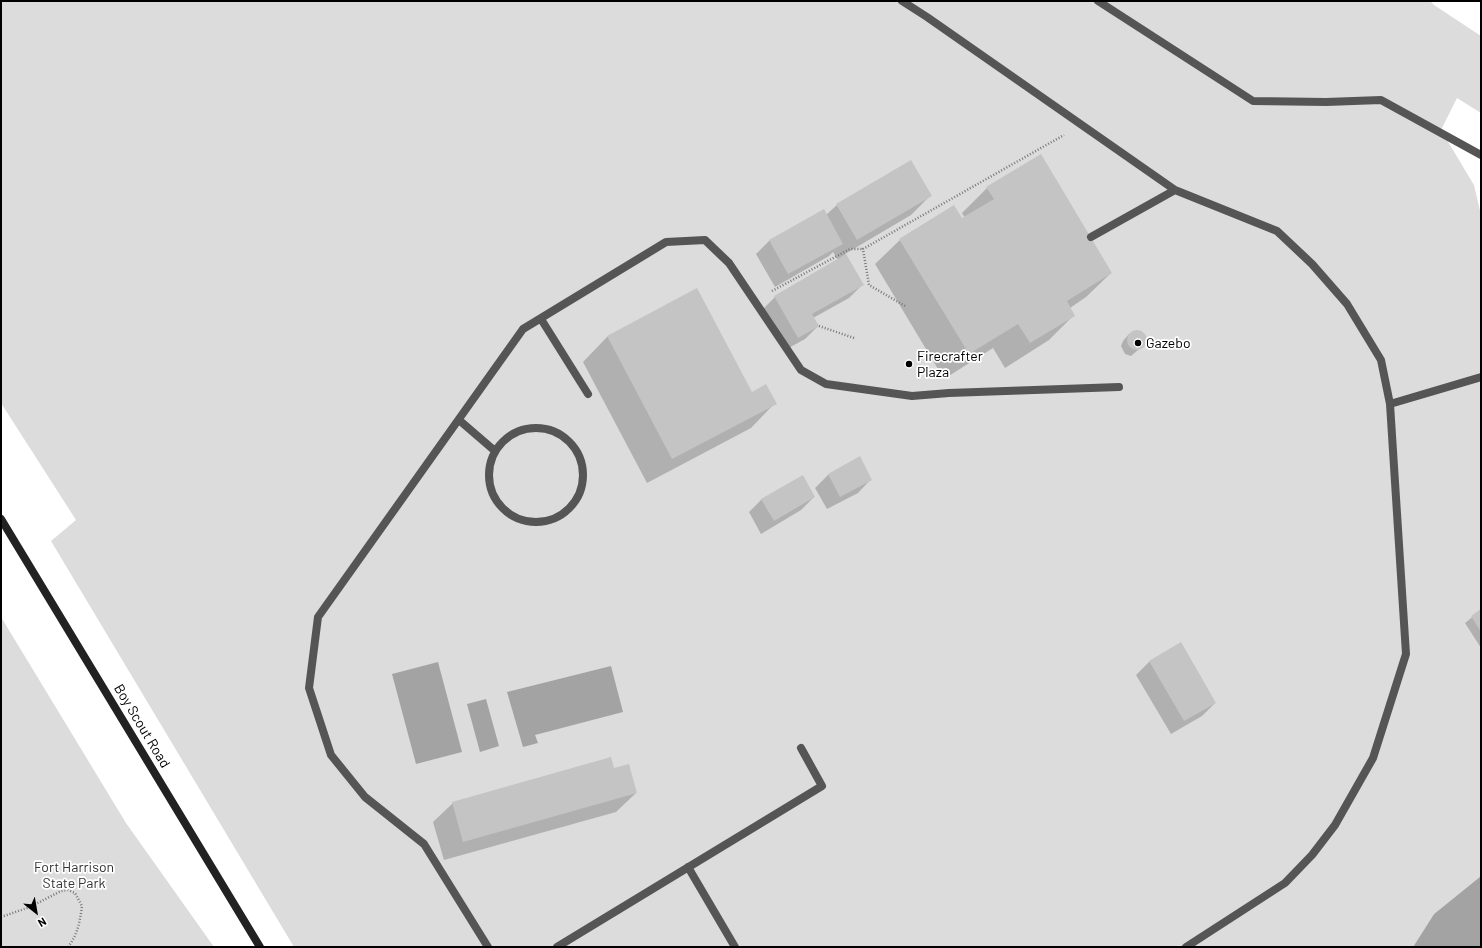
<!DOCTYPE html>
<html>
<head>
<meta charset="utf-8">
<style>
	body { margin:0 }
	#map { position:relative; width:1482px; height:948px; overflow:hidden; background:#fff; font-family:Barlow,sans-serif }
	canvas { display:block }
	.frame { position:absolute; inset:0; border:2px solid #000; pointer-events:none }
	.north { position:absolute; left:16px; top:892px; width:40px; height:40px; -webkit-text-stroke:3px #fff; paint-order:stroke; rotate:149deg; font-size:11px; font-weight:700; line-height:16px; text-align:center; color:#000 }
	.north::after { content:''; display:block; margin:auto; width:14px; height:18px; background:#000; clip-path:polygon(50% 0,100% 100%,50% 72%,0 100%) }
</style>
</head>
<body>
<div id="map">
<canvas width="1482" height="948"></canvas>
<div class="frame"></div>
<div class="north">N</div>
</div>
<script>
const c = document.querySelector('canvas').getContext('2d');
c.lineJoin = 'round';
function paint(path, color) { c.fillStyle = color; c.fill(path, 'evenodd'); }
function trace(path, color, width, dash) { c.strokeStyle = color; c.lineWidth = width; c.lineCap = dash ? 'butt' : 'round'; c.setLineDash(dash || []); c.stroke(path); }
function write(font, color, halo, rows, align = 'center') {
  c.font = font + ' Barlow,sans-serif'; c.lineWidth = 3.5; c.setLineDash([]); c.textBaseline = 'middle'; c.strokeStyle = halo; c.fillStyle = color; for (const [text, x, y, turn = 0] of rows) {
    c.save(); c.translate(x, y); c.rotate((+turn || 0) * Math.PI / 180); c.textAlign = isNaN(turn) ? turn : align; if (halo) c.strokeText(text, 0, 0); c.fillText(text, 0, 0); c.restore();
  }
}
paint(new Path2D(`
	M1,1H1430L1434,5L1481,36V113L1457,98L1441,130L1474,185L1481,215V876L1434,914L1413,947H294L51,541L76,520L1,403Z
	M1,617L126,823L214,947H1Z`), '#dcdcdc');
paint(new Path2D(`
	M438,662L462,752L416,764L392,674Z
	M611,666L623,712L535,735L538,743L523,747L507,692Z
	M486,699L499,746L480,752L467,704Z
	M1481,876V947H1413L1434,914Z`), '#a3a3a3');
paint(new Path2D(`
	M911,162L931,195L911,215L845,254L862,285L849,298L813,318L818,326L805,339L785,350L762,310L775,297L838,260L833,252L829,256L775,287L756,254L770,240L826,215L837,205Z
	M987,188L1111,273L1086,297L1070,308L1074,315L1049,340L1005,368L993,348L944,379L875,264L900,240L965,218L962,213Z
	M696,290L751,393L775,403L751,428L647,483L583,362L607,337Z
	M1136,331L1143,333L1147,340L1144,345L1131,356L1125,354L1121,346L1123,341L1129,334Z
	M860,458L871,479L858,493L827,509L815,488L828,475Z
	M814,497L801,510L761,534L749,512L762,499Z
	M1481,610V648L1465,623Z
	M1181,643L1215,703L1202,716L1171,734L1136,675L1149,662Z
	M613,770L636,793L616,812L444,860L433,822L453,803Z`), '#0003');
paint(new Path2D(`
	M1041,154L1112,273L1067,301L1075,316L1030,343L1018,324L969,354L899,239L954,205L962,218L994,199L986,187Z
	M911,160L932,196L857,240L836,204Z
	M824,209L843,244L788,274L769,240Z
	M846,254L864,285L812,314L819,326L798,338L774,296Z
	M697,288L752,392L766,384L777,404L672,459L607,336Z
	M1127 340a10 10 0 1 1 20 0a10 10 0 1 1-20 0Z
	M860,456L872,480L840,497L828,474Z
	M803,475L815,497L774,521L761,499Z
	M1481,609V632L1471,616Z
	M1181,642L1216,703L1184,721L1149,661Z
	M611,757L614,768L629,764L637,793L463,842L452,802Z`), '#c4c4c4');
trace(new Path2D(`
	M772,291L850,249H863
	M905,306L869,285L863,249L1064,135
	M819,326L854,338
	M1,917L30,907L61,891L68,890L75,893L82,906C80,921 78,934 68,947`), '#777', 2.5, [1, 2]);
trace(new Path2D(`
	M902,1L927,17L1175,190
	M1098,1L1253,101L1326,102L1381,100L1481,155
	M1091,237L1175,190L1277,231L1312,264L1347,304L1381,360L1390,404L1406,654L1373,758L1335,825L1312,855L1285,883L1186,947
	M541,319L588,394
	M1390,404L1481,377
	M459,420L495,451
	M489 475a47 47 0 1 1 94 0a47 47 0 1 1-94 0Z
	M688,867L735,947
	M488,947L424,844L365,797L331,755L309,688L318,617L523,329L666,242L705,240L729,263L801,370L826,384L912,396L949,393L1119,387
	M557,947L822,786L801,748`), '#555', 8);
trace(new Path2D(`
	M1,519L260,947`), '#222', 8);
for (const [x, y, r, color] of [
	[1138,343,4,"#000"],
	[909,364,4,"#000"]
]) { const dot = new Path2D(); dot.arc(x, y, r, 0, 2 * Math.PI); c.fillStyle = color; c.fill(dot); trace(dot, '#fff', 1.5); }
write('14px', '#000', '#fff', [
	["Gazebo",1146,343],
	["Firecrafter",917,356],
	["Plaza",917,372]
], 'left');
write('14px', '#000', '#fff', [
	["Boy Scout Road",142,726,59]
]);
write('14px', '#333', '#fff', [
	["Fort Harrison",74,867],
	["State Park",74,883]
]);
</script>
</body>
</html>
